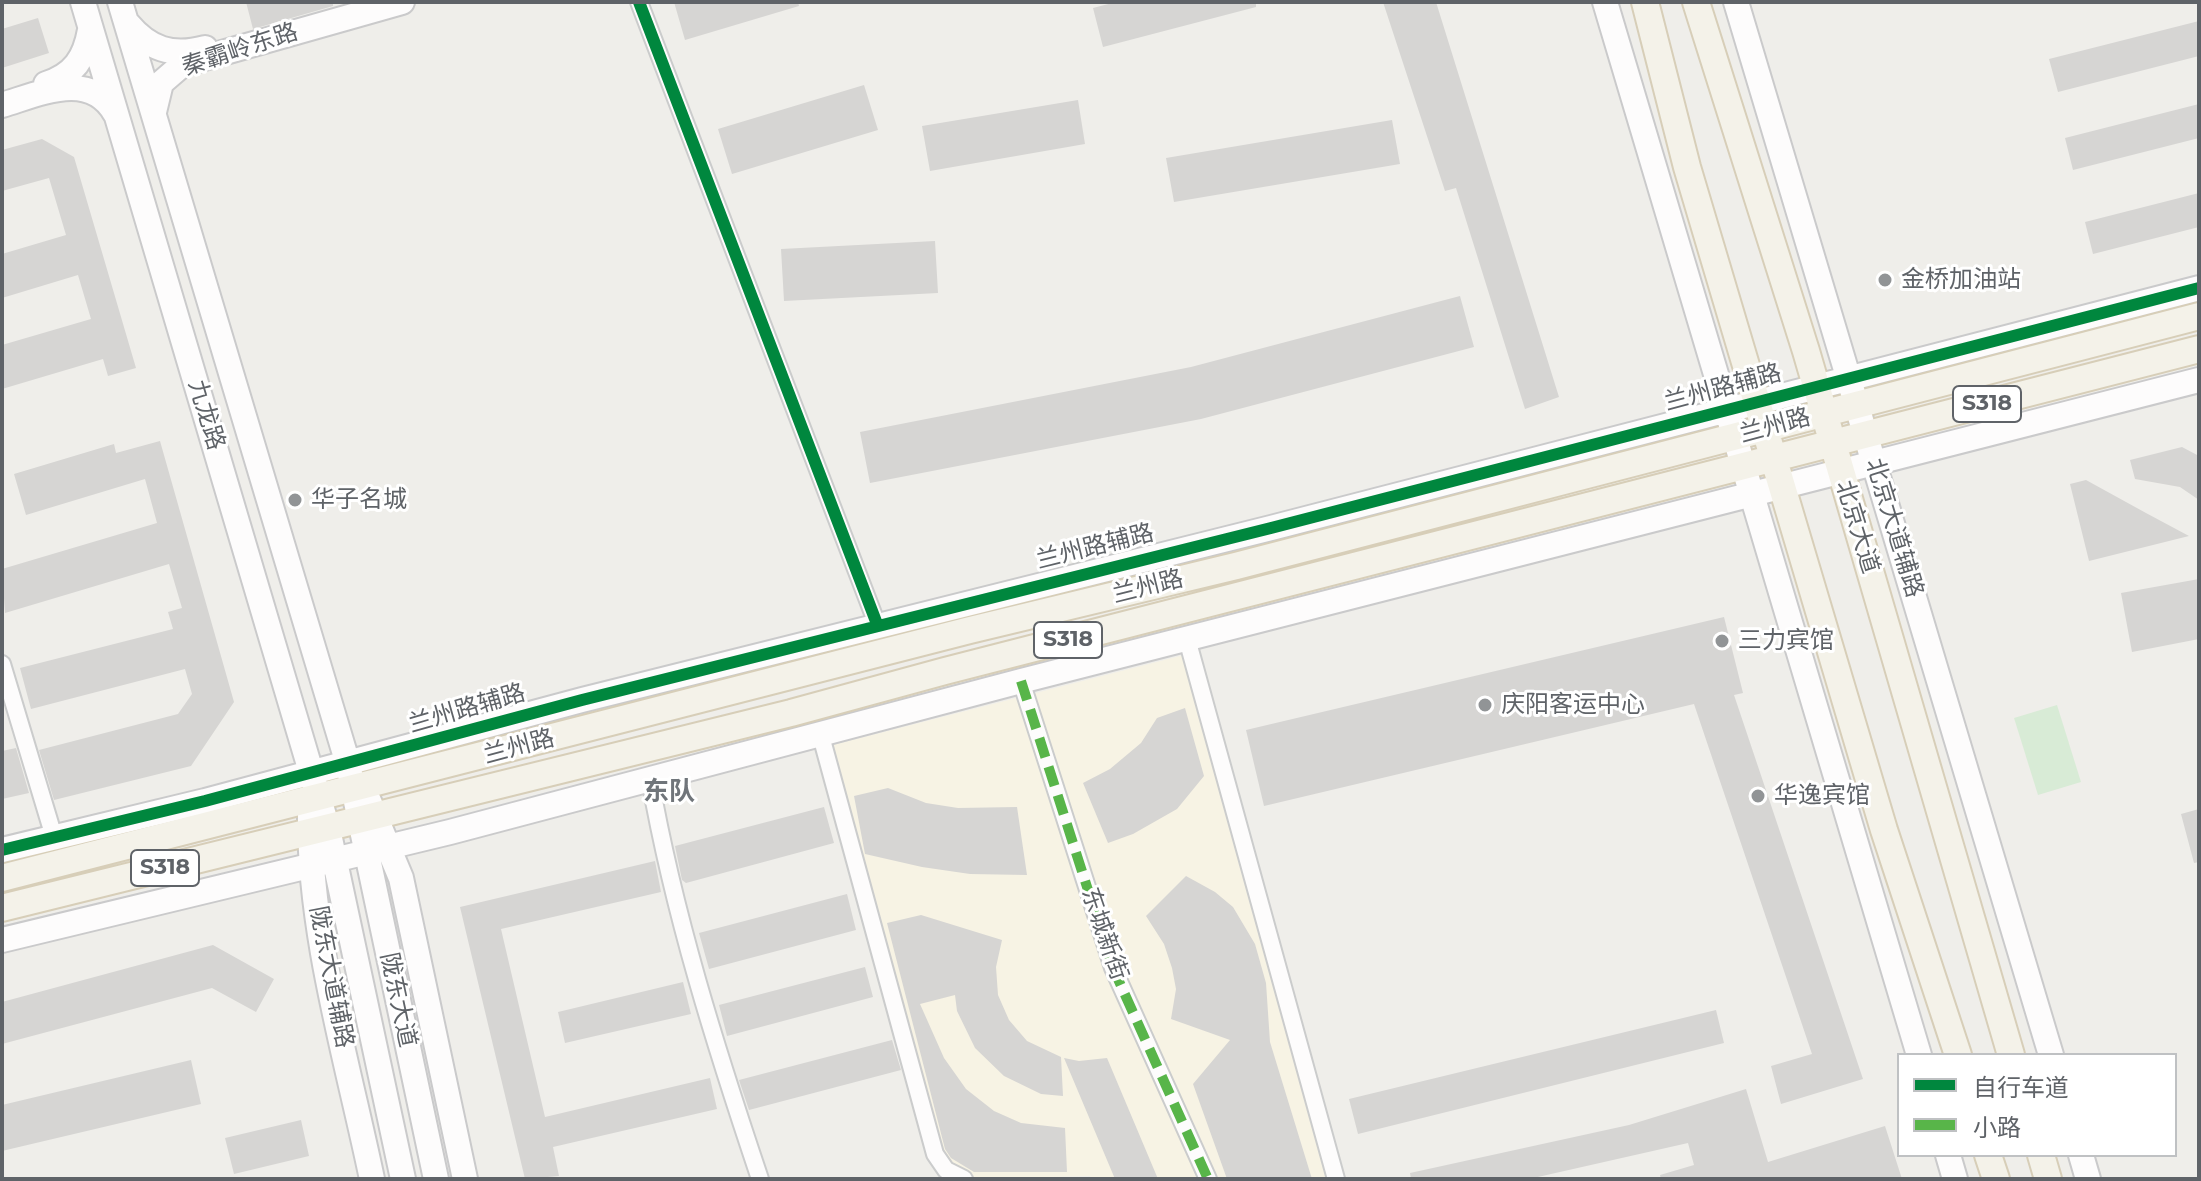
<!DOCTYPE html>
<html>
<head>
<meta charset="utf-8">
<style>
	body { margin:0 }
	#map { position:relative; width:2201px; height:1181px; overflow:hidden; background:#efeeea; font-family:Montserrat,"Noto Sans SC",sans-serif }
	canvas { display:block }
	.frame { position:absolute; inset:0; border:4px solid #5f6368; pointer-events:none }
	.legend { position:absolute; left:1897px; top:1053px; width:280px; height:104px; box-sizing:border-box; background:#fff; border:2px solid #bfc1c3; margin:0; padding:10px 14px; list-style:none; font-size:24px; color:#5f6368 }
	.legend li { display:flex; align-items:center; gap:16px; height:40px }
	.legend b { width:40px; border:2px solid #bfc1c3 }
</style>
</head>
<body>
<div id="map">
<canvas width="2201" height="1181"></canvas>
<div class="frame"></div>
<ul class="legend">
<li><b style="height:10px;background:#00873e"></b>自行车道</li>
<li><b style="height:10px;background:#58b549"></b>小路</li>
</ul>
</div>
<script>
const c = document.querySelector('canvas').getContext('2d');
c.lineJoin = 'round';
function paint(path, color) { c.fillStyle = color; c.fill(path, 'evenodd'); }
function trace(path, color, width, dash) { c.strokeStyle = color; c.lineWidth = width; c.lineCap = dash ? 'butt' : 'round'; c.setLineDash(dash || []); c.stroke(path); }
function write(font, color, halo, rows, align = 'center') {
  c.font = font + ' Montserrat,"Noto Sans SC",sans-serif'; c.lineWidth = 6; c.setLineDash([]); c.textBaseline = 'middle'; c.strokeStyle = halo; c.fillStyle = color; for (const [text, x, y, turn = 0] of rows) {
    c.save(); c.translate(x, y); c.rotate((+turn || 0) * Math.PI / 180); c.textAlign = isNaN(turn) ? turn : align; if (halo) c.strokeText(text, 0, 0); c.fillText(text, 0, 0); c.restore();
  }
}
paint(new Path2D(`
	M1184,655L1327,1179H1091L1090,1176L976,1179L937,1155L833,745Z`), '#f7f3e4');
paint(new Path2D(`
	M2057,705L2081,782L2038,795L2014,718Z`), '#d8ebd6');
paint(new Path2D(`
	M246,2H333V6L253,29Z
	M674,2H798L799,6L685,40Z
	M1116,2H1256V7L1103,47L1093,8Z
	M1383,2H1436L1559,397L1525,409L1456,188L1445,191Z
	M38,18L49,53L2,68V29Z
	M2199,21V56L2058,92L2049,59Z
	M864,85L878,130L732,174L718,129Z
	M1078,100L1085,144L930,171L922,126Z
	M2199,104V138L2073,170L2065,138Z
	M1392,120L1400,164L1174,202L1166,158Z
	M42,139L74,157L136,368L108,376L103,359L2,389V345L91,319L78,275L2,298V254L66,235L49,178L2,191V150Z
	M2199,193V227L2093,254L2085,222Z
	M935,241L938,293L784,301L781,249Z
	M1460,296L1474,347L1201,419L870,483L860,432L1191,367Z
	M160,441L234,702L191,766L54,800L39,750L178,714L192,694L185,669L31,709L20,668L173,629L168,612L182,608L169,564L5,613L2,569L157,523L145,479L26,515L14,474L114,444L116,453Z
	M2182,447L2199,456V500L2180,487L2135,479L2130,460Z
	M2086,480L2146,513L2189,536L2089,561L2070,484Z
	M2199,579V639L2132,652L2121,593Z
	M1724,617L1743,693L1734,695L1863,1079L1781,1104L1771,1066L1812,1054L1694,704L1264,806L1246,730Z
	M1185,708L1204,776L1177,809L1133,834L1108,843L1083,783L1110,769L1141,743L1157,718Z
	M16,748L29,793L2,799V751Z
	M888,788L926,803L958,808L1017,807L1027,875L970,874L922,867L865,854L854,796Z
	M824,807L834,843L686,883L682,880L675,846Z
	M2199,809V862L2194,863L2181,814Z
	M655,861L661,892L501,929L545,1117L710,1078L717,1109L553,1147L559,1176L525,1179L460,907Z
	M1186,876L1215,892L1233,907L1255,944L1266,983L1270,1042L1312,1179H1227L1193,1084L1230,1040L1171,1019L1176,989L1172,968L1164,944L1146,916Z
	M847,894L856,930L709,969L699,933Z
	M921,915L1002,940L996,967L998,995L1009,1020L1027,1041L1061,1057L1063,1096L1041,1094L1004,1076L975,1048L957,1011L955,995L920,1004L944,1058L966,1089L994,1111L1021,1123L1065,1128L1067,1172H974L951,1158L945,1149L887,923Z
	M213,945L274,979L256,1012L212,988L2,1044V1002Z
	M865,967L873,997L727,1036L719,1005Z
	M683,982L691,1014L565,1043L558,1012Z
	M1716,1010L1724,1043L1358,1134L1349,1099Z
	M892,1040L901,1070L749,1110L739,1080Z
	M1064,1058L1079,1061L1107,1058L1158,1179H1115Z
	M191,1060L201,1104L2,1151V1105Z
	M1746,1089L1768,1162L1885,1126L1902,1179H1661L1660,1175L1694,1165L1688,1143L1529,1179H1411L1410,1173L1629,1125Z
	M301,1120L309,1156L234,1174L225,1138Z`), '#d6d5d3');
const street = new Path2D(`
	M639,2L877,624
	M1187,639L1336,1179
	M2,664L54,837
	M1021,681L1113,968L1208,1179
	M821,736L935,1154L946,1170L964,1179
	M650,779C674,915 716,1048 760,1179`);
const secondary = new Path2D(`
	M83,2L328,829L403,1179
	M120,2L348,764L436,1179
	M1605,2L1919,1055
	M1736,2L2051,1055
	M128,24C149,49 172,57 205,48
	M46,84C74,75 85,58 90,30
	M2,105C39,94 90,69 115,113
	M154,112L161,83L183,64L402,2
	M368,799L401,878L465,1179
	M310,812C309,935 347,1059 372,1179
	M2,850L205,801L582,700L1271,528L2199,288
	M2,940L450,832L1021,681L2199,380
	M1948,1155L1955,1179
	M2081,1155L2088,1179`);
const primary = new Path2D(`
	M1645,2L1687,167L1884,830L1958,1055
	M1696,2L1806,351L2011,1055
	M2,878L970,630L1236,566L2199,316
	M2,908L791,713L945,671L2199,349
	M1988,1155L1996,1179
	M2041,1155L2048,1179`);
trace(street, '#cbcccc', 20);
trace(secondary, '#cacacb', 28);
trace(primary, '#d7ceb8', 30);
trace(street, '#fdfcfc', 16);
trace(secondary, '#fdfcfc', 24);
trace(primary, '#f4f2e9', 26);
trace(new Path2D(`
	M1021,681L1113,968L1208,1179`), '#58b549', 10, [20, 10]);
trace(new Path2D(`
	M639,2L877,624
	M2,850L205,801L582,700L1271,528L2199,288`), '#00873e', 12);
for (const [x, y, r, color] of [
	[1885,280,8,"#919496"],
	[295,500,8,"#919496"],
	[1722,641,8,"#919496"],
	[1485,705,8,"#919496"],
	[1758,796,8,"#919496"]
]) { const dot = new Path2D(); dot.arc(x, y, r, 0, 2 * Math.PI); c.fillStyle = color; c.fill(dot); trace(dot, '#fff', 3); }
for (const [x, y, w] of [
	[1987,404,68],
	[1068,640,68],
	[165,868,68]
]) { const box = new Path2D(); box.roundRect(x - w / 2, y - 18, w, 36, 6); c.fillStyle = '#fff'; c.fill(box); trace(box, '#5f6368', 2); }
write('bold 22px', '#5f6368', null, [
	["S318",1987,404],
	["S318",1068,640],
	["S318",165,868]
]);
write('24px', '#5f6368', '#fff', [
	["秦霸岭东路",240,50,-18],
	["兰州路辅路",1723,388,-15],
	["九龙路",206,415,73],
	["兰州路",1775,426,-15],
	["北京大道",1857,527,73],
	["北京大道辅路",1894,528,73],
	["兰州路辅路",1095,547,-14],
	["兰州路",1148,587,-14],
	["兰州路辅路",467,709,-16],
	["兰州路",519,747,-15],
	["东城新街",1104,934,71],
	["陇东大道辅路",331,977,79],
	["陇东大道",398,1000,78]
]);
write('24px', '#5f6368', '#fff', [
	["金桥加油站",1901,280],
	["华子名城",311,500],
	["三力宾馆",1738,641],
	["庆阳客运中心",1501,705],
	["华逸宾馆",1774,796]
], 'left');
write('bold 26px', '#70757a', '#fff', [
	["东队",669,792]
]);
</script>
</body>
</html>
